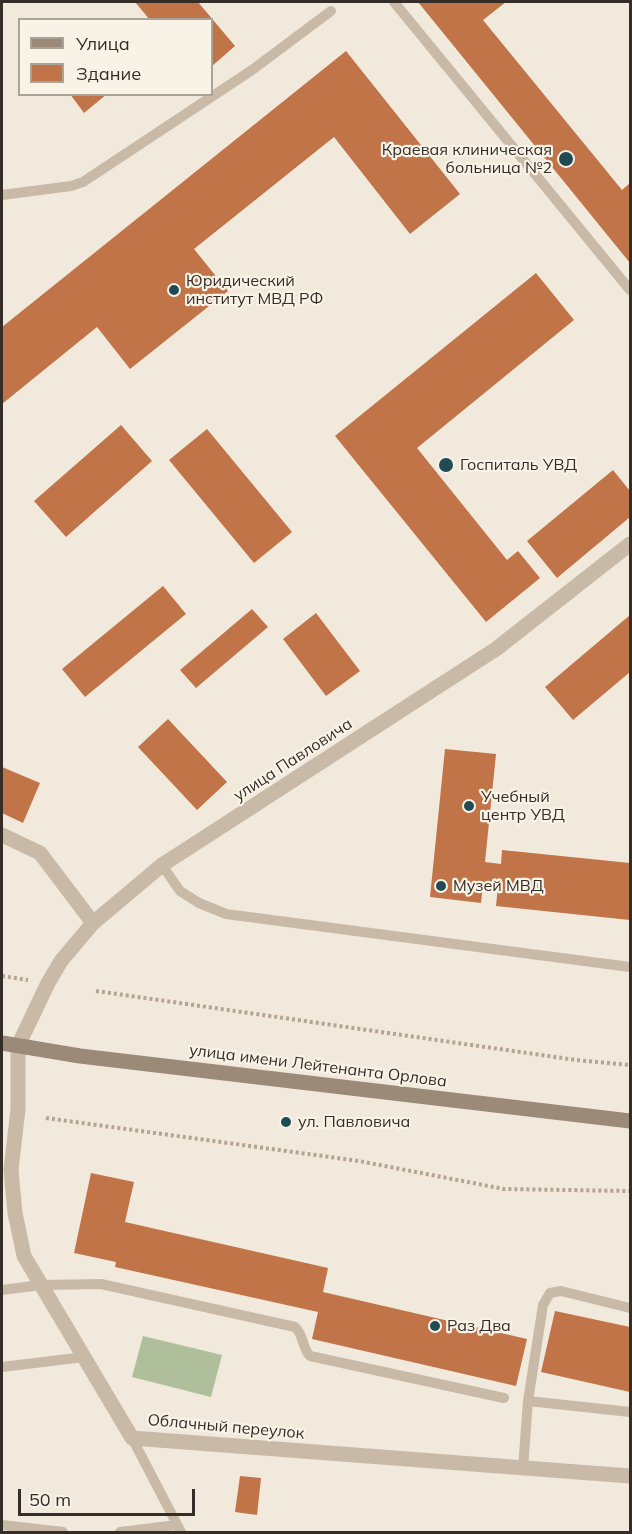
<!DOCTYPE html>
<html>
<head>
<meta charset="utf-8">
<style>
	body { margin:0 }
	#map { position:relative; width:632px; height:1534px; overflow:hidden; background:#f1e9db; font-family:Mulish,sans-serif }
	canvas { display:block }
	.frame { position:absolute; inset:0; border:3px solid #352d27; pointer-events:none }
	.legend { position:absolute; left:18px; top:18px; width:195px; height:78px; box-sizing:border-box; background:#f8f2e7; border:2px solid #aaa39a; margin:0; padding:8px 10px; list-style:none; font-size:18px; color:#352d27 }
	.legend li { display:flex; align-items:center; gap:12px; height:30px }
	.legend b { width:30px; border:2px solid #aaa39a }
	.scale { position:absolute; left:18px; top:1489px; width:177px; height:27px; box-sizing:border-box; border:3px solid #352d27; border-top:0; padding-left:8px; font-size:18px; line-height:21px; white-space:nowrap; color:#352d27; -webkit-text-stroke:4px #f8f2e7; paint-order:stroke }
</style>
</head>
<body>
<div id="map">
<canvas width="632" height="1534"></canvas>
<div class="frame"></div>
<ul class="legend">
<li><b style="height:8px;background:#9c8a79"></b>Улица</li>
<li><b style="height:16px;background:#c17448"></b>Здание</li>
</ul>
<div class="scale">50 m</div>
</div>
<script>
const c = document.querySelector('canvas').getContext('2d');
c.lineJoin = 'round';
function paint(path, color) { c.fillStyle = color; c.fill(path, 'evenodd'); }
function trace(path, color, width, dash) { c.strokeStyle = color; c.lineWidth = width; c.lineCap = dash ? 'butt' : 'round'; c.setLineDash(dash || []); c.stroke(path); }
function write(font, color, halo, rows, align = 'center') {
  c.font = font + ' Mulish,sans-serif'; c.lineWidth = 4.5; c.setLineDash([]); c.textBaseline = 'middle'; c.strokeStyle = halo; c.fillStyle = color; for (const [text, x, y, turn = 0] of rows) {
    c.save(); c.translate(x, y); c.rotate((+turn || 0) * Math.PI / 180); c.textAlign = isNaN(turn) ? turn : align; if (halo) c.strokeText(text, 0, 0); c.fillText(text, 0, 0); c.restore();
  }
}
paint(new Path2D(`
	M143,1336L222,1355L211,1397L132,1377Z`), '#afbf9b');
paint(new Path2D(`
	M135,2H198L235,46L212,66V20H150Z
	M418,2H506L483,20L622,190L630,183V263Z
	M346,51L460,194L410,234L334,137L194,249L228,291L130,369L97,327L2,404V327Z
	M70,94H107L84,113Z
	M536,273L574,320L417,448L507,560L518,551L540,578L486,622L335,436Z
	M121,425L152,461L66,537L34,501Z
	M207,429L292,532L254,563L169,460Z
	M613,470L630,491V517L557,578L527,541Z
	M163,586L186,614L85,697L62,669Z
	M252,609L268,627L196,688L180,670Z
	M316,613L360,671L326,696L283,639Z
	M630,615V672L573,720L545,687Z
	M168,719L227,782L197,810L138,747Z
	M445,749L496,754L485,862L501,864L502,850L630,863V920L496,906L498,886L483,885L481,903L430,897Z
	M2,767L40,783L23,823L2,813Z
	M91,1173L134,1182L125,1222L328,1268L323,1292L527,1339L516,1386L312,1339L318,1312L115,1267L116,1262L74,1253Z
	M555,1311L630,1327V1392L541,1372Z
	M240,1476L261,1478L257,1515L235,1512Z`), '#c17448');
trace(new Path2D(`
	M2,976L28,980
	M96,991L576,1060L630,1065
	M46,1118L359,1161L504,1189L630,1191`), '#b4a491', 4, [3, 3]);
trace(new Path2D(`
	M394,2L630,290
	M2,195L71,186L83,182L252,70L331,11
	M162,865L180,891L199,903L226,914L630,967
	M2,1290L41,1285L101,1284L295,1327C304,1335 302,1348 310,1356L504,1398
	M2,1367L84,1357
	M528,1401L630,1412
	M132,1438L181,1532
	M523,1468L528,1401L543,1305L550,1293L561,1291L630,1308
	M2,1525L63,1532
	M120,1532L177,1525`), '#c8baa7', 10);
trace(new Path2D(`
	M630,544L496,649L162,865L93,923L61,961L48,983L18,1046V1109L11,1170L15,1213L24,1256L132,1438L630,1476
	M2,835L40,853L93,923`), '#c8baa7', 15);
trace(new Path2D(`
	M2,1043L80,1056L630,1121`), '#9c8a79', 15);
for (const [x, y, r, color] of [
	[566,159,8,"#1f4b55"],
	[174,290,6,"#1f4b55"],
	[446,465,8,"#1f4b55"],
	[469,806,6,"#1f4b55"],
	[441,886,6,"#1f4b55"],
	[286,1122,6,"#1f4b55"],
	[435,1326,6,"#1f4b55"]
]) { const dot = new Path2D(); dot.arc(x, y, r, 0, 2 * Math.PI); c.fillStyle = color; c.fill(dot); trace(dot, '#f8f2e7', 2); }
write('16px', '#352d27', '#f8f2e7', [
	["Краевая клиническая",552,150,"right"],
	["больница №2",552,168,"right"],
	["Юридический",186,281],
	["институт МВД РФ",186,299],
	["Госпиталь УВД",460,465],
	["Учебный",481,797],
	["центр УВД",481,815],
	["Музей МВД",453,886],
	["ул. Павловича",298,1122],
	["Раз Два",447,1326]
], 'left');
write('16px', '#352d27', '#f8f2e7', [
	["улица Павловича",293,760,-33],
	["улица имени Лейтенанта Орлова",318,1066,7],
	["Облачный переулок",226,1427,5]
]);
</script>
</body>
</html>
